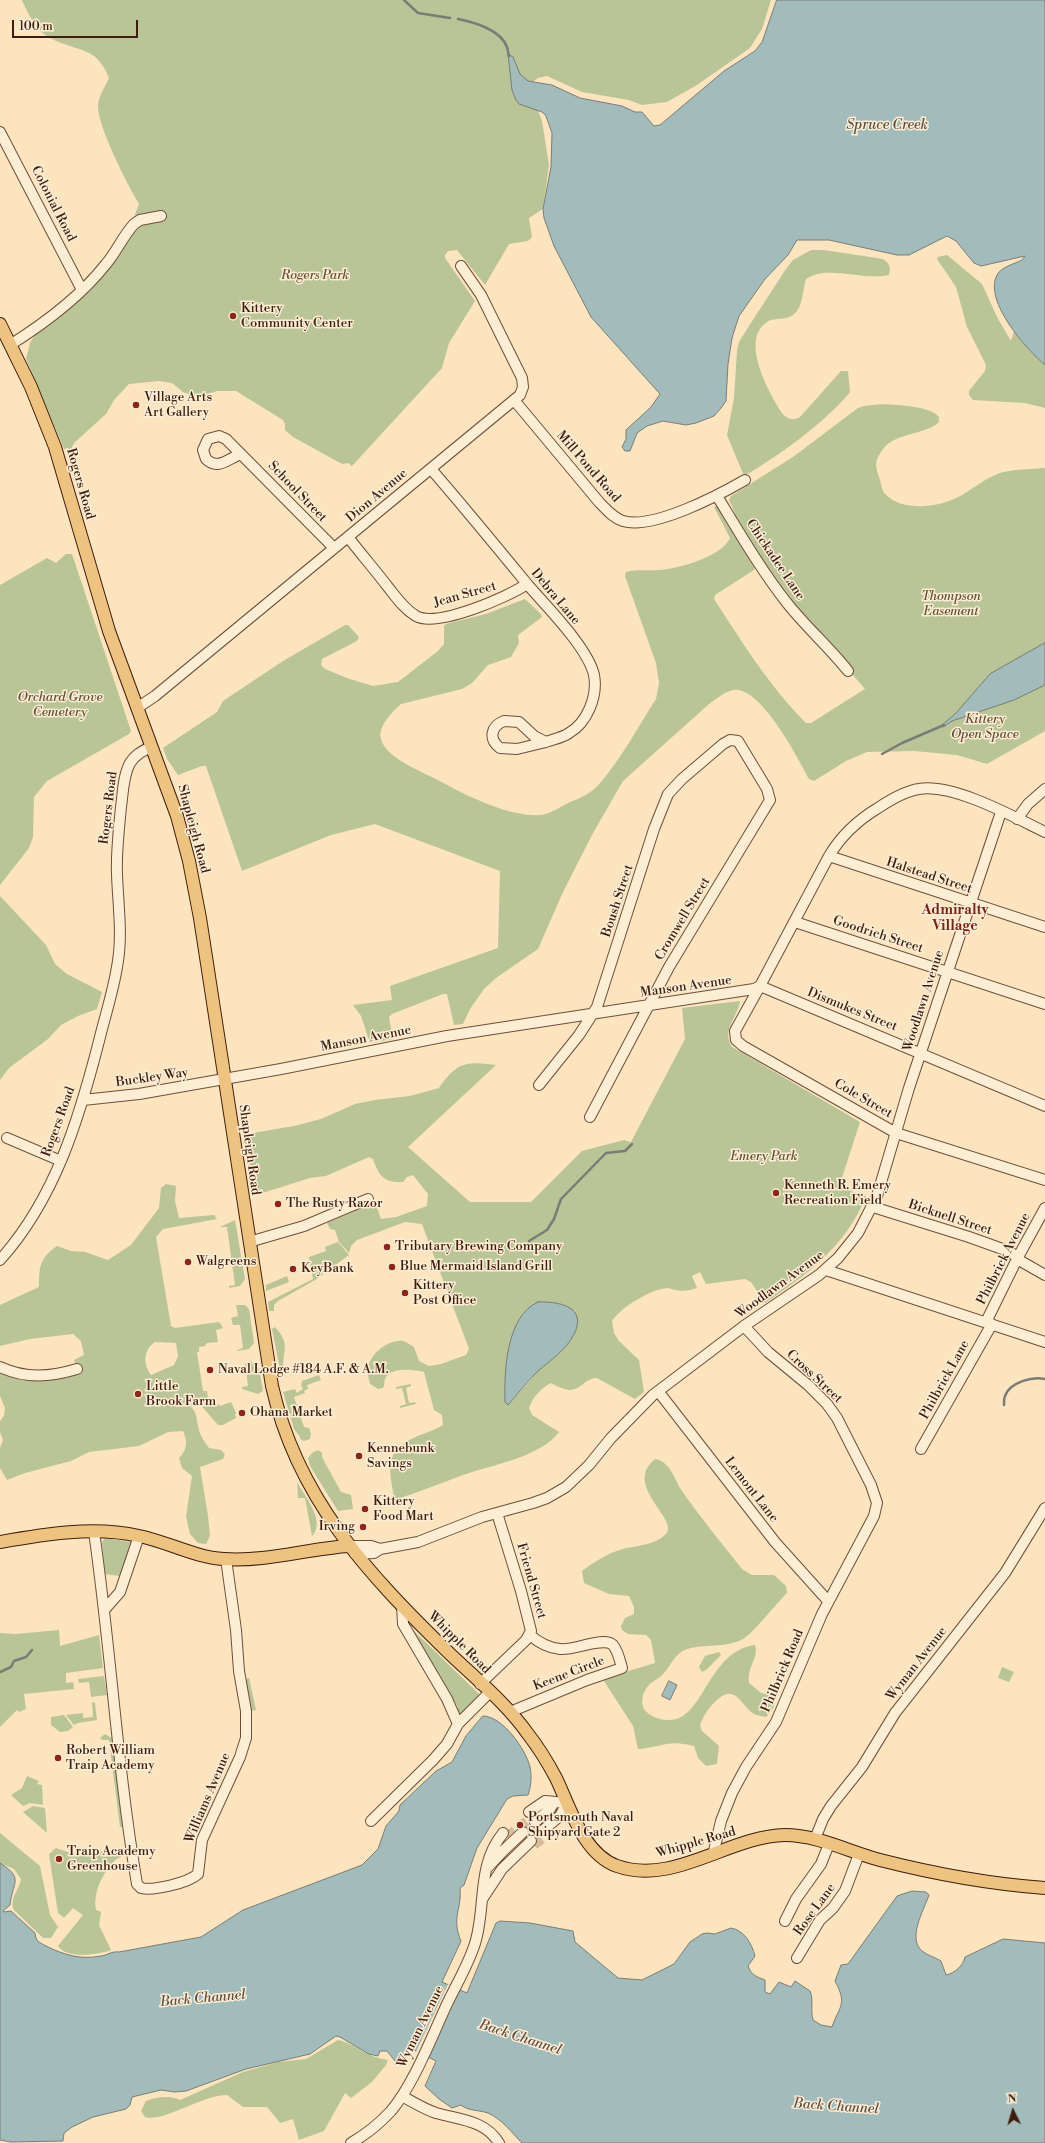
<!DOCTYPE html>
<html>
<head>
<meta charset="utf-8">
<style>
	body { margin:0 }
	#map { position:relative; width:1045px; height:2143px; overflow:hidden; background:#fbe4be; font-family:"Libre Bodoni",serif }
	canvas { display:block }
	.north { position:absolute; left:993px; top:2091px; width:40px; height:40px; -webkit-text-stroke:3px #fcedd5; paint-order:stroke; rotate:355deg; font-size:11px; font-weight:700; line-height:16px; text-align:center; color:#3f1d0e }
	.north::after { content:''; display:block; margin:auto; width:14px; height:18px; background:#3f1d0e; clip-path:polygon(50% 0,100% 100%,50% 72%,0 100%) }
	.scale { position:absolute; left:12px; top:20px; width:126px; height:18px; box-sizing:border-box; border:2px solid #3f1d0e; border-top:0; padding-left:5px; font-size:12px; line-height:14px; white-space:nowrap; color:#3f1d0e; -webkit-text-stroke:3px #fcedd5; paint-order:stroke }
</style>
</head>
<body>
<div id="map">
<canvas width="1045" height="2143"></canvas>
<div class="north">N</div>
<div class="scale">100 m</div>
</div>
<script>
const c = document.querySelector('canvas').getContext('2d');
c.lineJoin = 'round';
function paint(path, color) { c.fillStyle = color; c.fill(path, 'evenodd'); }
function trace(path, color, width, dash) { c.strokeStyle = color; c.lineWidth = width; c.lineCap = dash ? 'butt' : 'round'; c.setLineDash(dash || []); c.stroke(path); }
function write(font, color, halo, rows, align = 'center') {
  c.font = font + ' "Libre Bodoni",serif'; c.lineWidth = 3; c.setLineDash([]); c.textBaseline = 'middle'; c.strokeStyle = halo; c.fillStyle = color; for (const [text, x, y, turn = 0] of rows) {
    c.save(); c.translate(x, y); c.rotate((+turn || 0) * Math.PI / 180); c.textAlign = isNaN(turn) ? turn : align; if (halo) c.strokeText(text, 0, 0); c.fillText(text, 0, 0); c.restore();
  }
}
paint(new Path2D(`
	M22,0H771L762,29L750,48L697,85L667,102L642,105L629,100L582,92L547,76L538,78L533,82L531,92L542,121L549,165L543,209L529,218L532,237L528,241L509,244L485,285L457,250L448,251L445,255V258L475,301L449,343L442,368L352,466L348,463L342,464L293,437L285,430V424L283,420L236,391H217L205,395L193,396L183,392L172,383L159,381L129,384L114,400L106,414L74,443L71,449H64L26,359L30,343L35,335L96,284L113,264L125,241L139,204C127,184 99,129 98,107C98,97 105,87 109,78C97,47 80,52 54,40C38,33 28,15 22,0Z
	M811,250H824L883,259C890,264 891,267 889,275C863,281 827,264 806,279C803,288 803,303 797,311C787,323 775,316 767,322C741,339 766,386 777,405C782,415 789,423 800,417L841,371H848L850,392C826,422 777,457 744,476L727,435L734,398L737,351L739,342L749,326L786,269L793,260Z
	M947,255L982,284L998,319L1011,341L1014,331L1029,350L1045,365V408L1025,403L973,400L969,395V391L985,371L986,365L967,327L956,287L937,259L938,257Z
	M883,404C897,405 931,406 939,417V422C926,435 896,432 883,449C874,462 875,465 880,480C881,484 882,491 885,494C900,510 930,508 949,501C967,495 982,479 1000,473C1013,469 1031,469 1045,468V731L987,764L957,755L914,751L867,752L846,761L814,781L809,779C798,758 760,685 733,690C724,692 716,699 709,704L623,781L593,833L563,892L538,949L496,978L484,989L470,1009L463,1024L454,1025L447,994H443L392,1014L389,1017L393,1039L370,1043L361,1016L353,1005L392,1000L390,986L498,948L500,871L375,824L331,835L242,871L206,766H202L178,775L167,759L163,748L217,712L223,701L283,661L345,625H348L359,637L357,641L322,659L321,665L325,669L347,678L373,686L398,682L438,651L444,644V626L446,624L486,614L525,599L541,614L542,617L518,635L519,643L511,657L488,665L472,683L462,689L401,704C393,711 377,727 381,739C385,757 420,771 436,779C463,794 510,818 541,815C550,814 560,807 568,803C581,798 592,793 601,782C622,757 638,727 656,699L659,683L656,663L625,576L626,572C638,569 647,571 659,570C678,569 723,556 730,538L714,507L718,506L755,567L754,570L715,595L714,599C742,642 769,686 806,723H811L865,689C819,637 776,581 739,523C735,516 733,507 729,500L731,496L793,457L858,408L864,406Z
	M66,554H72L131,731L129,734L47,781L34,797L33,837L29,848L0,885V585L47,558L56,563Z
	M0,896L46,945L55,964L67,974L102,992L97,1009L78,1016L61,1025L48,1039L9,1068L0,1080Z
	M740,1001C738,1017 721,1030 732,1047L860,1122L839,1187L866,1196C847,1245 807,1275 765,1303L751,1282L745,1279L706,1284L700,1272L692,1276L697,1288C690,1290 684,1292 676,1290C673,1290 670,1288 667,1288C651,1289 620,1308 612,1321L614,1333L619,1341L639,1360L644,1392L635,1399L597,1378C586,1377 580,1391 569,1390C563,1389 556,1386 551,1383C540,1389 533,1397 529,1408L532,1415L559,1432C541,1457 491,1465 463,1475C441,1483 419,1492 397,1499L394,1497C388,1464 385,1449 420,1435C428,1432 435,1430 443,1425L442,1415L434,1410L424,1372C414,1370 390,1366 385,1379C384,1382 385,1384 383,1388L378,1389L370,1384C369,1379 367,1373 368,1368C370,1354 388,1339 403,1341C406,1342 411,1345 414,1347L419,1361L429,1366L441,1364L466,1355L469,1349L422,1224L405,1222L357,1240L351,1246L349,1253L339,1242L335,1230L330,1229L327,1223L371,1204L376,1205L381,1219L396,1217L427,1206L428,1194L413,1175L407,1177L403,1182C384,1183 379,1176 373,1159L369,1157L326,1176L310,1178L256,1195L253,1192L245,1137L247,1134L294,1126L321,1119L355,1104L375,1100L410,1096L439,1088C457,1062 465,1061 496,1065L408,1147L470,1202H531L582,1151L624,1140L637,1144L631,1142L685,1039L682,1008ZM523,1313L533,1377L508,1405L505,1402C504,1366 507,1345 523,1313Z
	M166,1184L176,1186L175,1201L179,1218L214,1215L217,1219L163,1229L156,1237L171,1326L175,1328L219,1322L223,1328L216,1330L218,1342L207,1343L205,1346L199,1347V1352H197L203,1391H207L209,1405L218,1404L220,1406L231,1402L236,1413L235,1414L236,1418L223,1425H218L198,1402L193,1400L191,1407C197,1413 196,1417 198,1425C199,1434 204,1441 209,1448L221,1450L225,1454L223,1459L200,1467L208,1516L210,1536L206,1544L198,1543L190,1534L186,1517L192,1476L182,1468L179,1458C187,1450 188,1442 183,1431L168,1432L139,1446L89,1452L71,1461L25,1473L7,1480L0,1468V1448L3,1440L0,1432V1421L4,1416L5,1408L0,1396V1373C32,1382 47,1385 78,1371L74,1360L84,1355L81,1341L73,1334L30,1339L0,1346V1305L39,1287C39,1266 40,1258 57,1246L71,1251L85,1252L108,1260L131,1245L159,1208L161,1188ZM155,1342L176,1343L178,1356L174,1365L151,1375C143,1364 143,1350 155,1342Z
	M235,1220L245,1279L240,1286L229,1288V1286L235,1285L227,1227H220Z
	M338,1242L349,1255L315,1280L278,1301L274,1305V1311H269L268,1302L313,1279L309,1257L326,1251L325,1247Z
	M287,1276L289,1282L266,1291V1285Z
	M236,1305H245L249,1309L254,1343L249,1349L237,1351V1350L243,1348L240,1325H233L231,1318L238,1316Z
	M275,1327C293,1347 280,1351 284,1373L281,1375L272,1329Z
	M251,1361L259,1368L263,1391L258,1394L242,1389V1387L248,1386L245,1363Z
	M319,1375L321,1380L307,1385L308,1389L304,1391L305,1393L294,1397L304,1427L309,1428L311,1434L310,1439L304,1441L300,1439V1437L294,1429L283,1392L295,1389L297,1393L303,1389L301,1385L302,1381Z
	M411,1384V1386L406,1388L409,1403L415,1402L416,1404L400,1408V1406L406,1404L402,1388L396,1389V1387Z
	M318,1450L322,1453V1457L341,1492L351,1495L353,1509L338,1511L310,1466L308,1458L312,1453Z
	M655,1459C669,1461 674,1477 680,1488C699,1516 721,1542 742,1569L752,1575H774L786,1586L787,1593C777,1603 753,1633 743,1639C727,1648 703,1644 687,1649C674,1653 670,1669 660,1677C656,1680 651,1682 648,1686C643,1692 640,1702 644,1709C649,1716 659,1720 668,1720C704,1722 707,1651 755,1645C759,1660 747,1665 749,1683L761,1693L774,1696C775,1706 773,1711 766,1717C761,1716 754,1715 751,1712C740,1702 734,1684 717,1700C709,1707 704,1715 700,1725L702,1731L719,1746L717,1764L706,1766L698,1758L694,1746C668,1739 662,1747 638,1749L633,1726L604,1681L605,1678L655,1663L651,1640L646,1635L628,1634L622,1630L621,1626L625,1618L634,1614V1607L629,1596L609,1594L584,1583L582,1571C594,1562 608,1553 623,1549C637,1545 654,1546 666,1534C680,1519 622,1486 655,1459Z
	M297,1482C305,1497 326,1521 312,1536L305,1498H298Z
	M105,1538L131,1542L120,1576L104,1574L102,1542Z
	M412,1629L479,1694L476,1700L464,1713H458L456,1709L458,1707L411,1631Z
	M59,1630L60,1646L99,1635L103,1668L66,1673V1683L73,1682L74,1689L24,1694L26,1709L19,1712L17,1710L0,1727V1633L16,1634Z
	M719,1652L721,1655L706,1670L702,1672L699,1667L705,1656Z
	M1002,1667L1014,1672L1009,1682L998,1678Z
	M104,1676L107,1695L91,1697L89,1682L79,1683L78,1679Z
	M249,1678L256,1710L250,1711L244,1679Z
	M92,1702L95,1703L97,1720L78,1723L74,1725L66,1715L83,1713V1718L93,1717Z
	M64,1715L73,1727L68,1731L60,1732L51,1725V1717Z
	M105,1734L113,1739L124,1827H120L109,1740H102L100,1738Z
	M27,1776L39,1781L37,1784L42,1785L43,1805L30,1803L23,1806L11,1795L22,1788Z
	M33,1806L45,1808L47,1833L23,1812Z
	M0,1833L40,1866L50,1915L58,1927L51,1938H43L14,1910C9,1898 19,1891 21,1879L14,1869L0,1863Z
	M56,1848L76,1855L121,1849L128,1853C124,1856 117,1858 114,1861C102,1874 93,1893 96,1910L101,1912L99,1925L111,1950C99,1955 66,1959 58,1946L83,1915L73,1908L64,1918L58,1913L49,1854Z
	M338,2040C356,2044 366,2057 388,2060L386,2065L372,2082L351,2098L345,2093L324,2131L299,2140L293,2119L280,2123L267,2107H243L227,2095C202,2095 163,2123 145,2117L141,2111L146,2101C158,2097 169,2095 180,2100L243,2072L278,2062L306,2059Z`), '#b9c596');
const water = new Path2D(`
	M777,0H1045V365C1027,350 983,301 997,275C1001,267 1014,264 1022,260L1025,256L981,266L974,263L956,241L947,236L909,255H897L829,240H797L788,255L765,279L739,316L732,338L728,364L726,401L721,408L714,416L696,423L686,425L663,421L647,426L637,433L630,451H625L622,447L626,439V430L651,407L660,394L591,317L554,246L544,218L543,209L551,167L552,133L546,116L542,112L519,104L516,100L512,90L508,54L513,57L520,74L528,81L552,85L580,98L622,106L635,112H642L654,126L660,125L724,71L755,51L762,42Z
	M1045,643V685L1014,700L952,721L943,727L942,725L956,713L990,674Z
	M538,1302C565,1301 591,1310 570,1341C561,1354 545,1364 534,1375C525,1384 517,1395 508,1405L505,1402C504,1372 506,1316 538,1302Z
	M669,1681L677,1685L670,1700L662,1696Z
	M483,1716C503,1716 526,1750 530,1767C532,1776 531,1787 528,1795L513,1796L507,1799L477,1848L464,1885L460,1888C462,1910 451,1917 461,1941L442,1982L467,1993L496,1923L500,1921L530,1923L573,1931L575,1942L618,1978L642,1980L674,1964L690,1942L702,1934L707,1933L715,1934L731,1928C744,1930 752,1944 755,1956L748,1966C751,1975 757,1977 765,1980V1992L770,1994L779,1982L791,1987L795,1981L810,1991C814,2000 810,2010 813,2020L821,2025L832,2027C839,2006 848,2005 835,1981L841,1965L848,1964L897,1896L912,1891L926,1892L929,1895C924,1910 907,1938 922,1951C928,1956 935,1957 941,1961L946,1975C955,1973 963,1966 965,1957L1003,1939L1045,1943V2143H522C512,2133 502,2119 488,2113C479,2110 468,2111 461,2105L452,2108L439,2099L425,2086L436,2061L410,2048L401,2063L395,2061L387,2051H380L378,2056L369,2054L340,2037L336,2036L310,2054L246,2069L186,2091L175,2092L161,2090L132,2097L130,2105L126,2109L93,2117L72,2127L64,2133L63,2141L11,2142L0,2140V1863C25,1879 12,1882 10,1905L3,1911L4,1912L11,1911L35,1933C36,1942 39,1942 46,1946C64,1955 81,1960 101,1956C108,1955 112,1951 119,1952L201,1937L243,1910L362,1865L378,1849L386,1826L399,1811L400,1805L436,1771L452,1762L466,1736Z`);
paint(water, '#a2bcbb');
trace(water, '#7a7c76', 1);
paint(new Path2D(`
	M448,1984L460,1990L429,2057L416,2052Z`), '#fbe4be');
trace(new Path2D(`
	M404,0L418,13L450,18
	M458,19C474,22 501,30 507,47C508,50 508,53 509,56
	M882,754L902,743L944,725
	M529,1241L547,1230L554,1219L561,1199L606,1153L625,1151L632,1144
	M1004,1405C1004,1403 1004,1398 1005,1396C1010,1382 1033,1376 1045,1379
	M0,1672L11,1667L14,1661L26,1657L32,1650`), '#7a7c76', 2.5);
trace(new Path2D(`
	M507,1837L533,1816
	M534,1845L546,1835`), '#d5bc9b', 10, [10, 5]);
const minor = new Path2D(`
	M0,132L82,290
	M10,345C45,323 81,296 106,264C117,251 123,236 134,224L140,220L161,216
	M514,400L599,502C606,509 613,518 623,521C653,530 719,495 745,480
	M241,454C229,458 218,471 206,459L203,450L208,439L219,436L226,439L334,548
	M431,469C464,507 496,546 528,585C547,607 588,648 594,675C598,696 587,723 569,733C562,738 554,739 546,742
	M717,496C739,532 761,570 787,603C806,627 829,647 848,671
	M348,537C361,554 375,570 388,587C396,597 404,609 416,616C437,628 508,597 527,584
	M137,708L155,696L520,395L523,387L522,378L481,295L461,266
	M504,721L519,722L534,736L546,742L517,749L500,748C488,739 491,726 504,721Z
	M1017,819L1028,804L1045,789
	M829,856L1045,927
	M795,922L1045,1004
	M539,1085L579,1035L597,1007L654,829L668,794L682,779L723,744L730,740L738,741L767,789L770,800L669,967L590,1117
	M83,1100L139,1094L281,1069L447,1036L754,989L760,986L829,856C841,836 858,820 878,808C890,800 905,791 919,789C953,783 1014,817 1045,832
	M1045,1106L760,986L735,1031L736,1040L743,1046L896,1133L1045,1180
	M7,1138L61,1161
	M873,1207L969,1237L1008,1251L1018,1257
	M249,1242L304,1226L368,1199
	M1017,1259L1045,1275
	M0,1260C55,1199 79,1119 99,1041C105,1016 113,992 117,967C123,936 118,905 117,874C116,852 119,829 121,807C123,793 123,776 130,763C135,755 143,750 152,747
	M826,1270L1045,1342
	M986,1322L1018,1257L1045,1208
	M0,1367C26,1379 50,1377 77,1369
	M658,1391L775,1542L828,1601
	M921,1449L992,1324
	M94,1532C111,1649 117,1767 137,1884L141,1888C153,1891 188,1883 198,1874L202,1840L240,1757L246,1738V1711L239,1671L236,1630L226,1559
	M348,1546H371L380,1549
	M355,1554L374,1553L380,1549L418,1542L482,1517L533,1503L547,1498L566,1487L589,1465L611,1438L653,1395L744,1326L819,1275L838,1258L858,1233L877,1196L909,1088L1001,812
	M402,1606L403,1624L447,1699L458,1724
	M105,1609L120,1592L139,1536
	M480,1684L526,1640L531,1631L521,1591L497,1513
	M510,1712L587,1680L622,1668C620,1661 618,1651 613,1645C603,1636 574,1651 560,1649C549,1648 538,1642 530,1635
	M529,1812L545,1801L567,1803L560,1816L542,1831
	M371,1821L433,1760L447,1744L458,1724L490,1692
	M535,1822L550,1809L554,1802
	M815,1839L823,1819L831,1806L862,1767L895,1713L1005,1573L1045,1508
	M713,1855L721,1821L732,1793L746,1767L776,1722L822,1614L874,1516L877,1503L871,1485L837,1418L827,1404L808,1385L768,1352L744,1326
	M488,1867L504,1850L523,1832
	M483,1898L502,1869L531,1841
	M785,1921L796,1899L821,1864L829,1844
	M797,1958L820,1920L833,1908L845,1891L859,1854
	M402,2096C413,2102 424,2109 436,2113C460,2120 485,2120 499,2143
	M351,2143C365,2135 379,2124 391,2111C414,2084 432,2036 447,2004C457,1983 470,1962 476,1940C486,1903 477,1865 503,1833`);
const major = new Path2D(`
	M0,324L31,387L55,447L109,631L177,816L189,861L200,918L272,1386C297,1498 368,1574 448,1652C475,1678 506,1703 528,1734C539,1748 548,1763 556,1778C570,1807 583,1854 617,1866C674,1886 729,1836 785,1835C817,1835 850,1852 880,1860C935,1874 989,1884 1045,1888
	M0,1542C45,1534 94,1526 139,1536C168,1542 194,1557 224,1559C265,1562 307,1549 348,1546`);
trace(minor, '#6e4f3a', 12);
trace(major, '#3f1d0e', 14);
trace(minor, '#fcedd5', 10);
trace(major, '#eec27f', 12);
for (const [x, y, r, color] of [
	[233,316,4,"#8f2418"],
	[136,405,4,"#8f2418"],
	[776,1193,4,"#8f2418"],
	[278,1204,4,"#8f2418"],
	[387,1247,4,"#8f2418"],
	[188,1262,4,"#8f2418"],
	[392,1267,4,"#8f2418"],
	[293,1269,4,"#8f2418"],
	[405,1293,4,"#8f2418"],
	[210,1370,4,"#8f2418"],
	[138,1394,4,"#8f2418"],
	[242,1413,4,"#8f2418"],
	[359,1456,4,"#8f2418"],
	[365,1509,4,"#8f2418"],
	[363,1527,4,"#8f2418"],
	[58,1758,4,"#8f2418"],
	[520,1825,4,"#8f2418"],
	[59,1859,4,"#8f2418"]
]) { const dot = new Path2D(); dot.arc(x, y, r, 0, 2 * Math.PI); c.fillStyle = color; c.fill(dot); trace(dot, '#fcedd5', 1.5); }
write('13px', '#3f1d0e', '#fcedd5', [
	["Colonial Road",53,204,63],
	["Mill Pond Road",588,467,49],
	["Rogers Road",80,484,74],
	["School Street",297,492,46],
	["Dion Avenue",377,496,-40],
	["Chickadee Lane",775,560,56],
	["Jean Street",465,595,-16],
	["Debra Lane",555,597,50],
	["Rogers Road",109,808,-83],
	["Shapleigh Road",193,829,75],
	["Halstead Street",929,876,18],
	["Boush Street",618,901,-72],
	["Cromwell Street",683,919,-59],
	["Goodrich Street",878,935,18],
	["Manson Avenue",686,987,-8],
	["Woodlawn Avenue",924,1001,-72],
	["Dismukes Street",852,1010,22],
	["Manson Avenue",366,1039,-11],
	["Buckley Way",152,1078,-8],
	["Cole Street",863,1099,30],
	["Rogers Road",59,1122,-70],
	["Shapleigh Road",249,1150,82],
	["Bicknell Street",950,1218,18],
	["Philbrick Avenue",1004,1259,-63],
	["Woodlawn Avenue",780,1285,-36],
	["Cross Street",814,1377,43],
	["Philbrick Lane",945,1380,-61],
	["Lemont Lane",751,1490,52],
	["Friend Street",531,1581,74],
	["Whipple Road",459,1643,45],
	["Wyman Avenue",917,1664,-52],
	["Philbrick Road",783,1671,-67],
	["Keene Circle",569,1674,-21],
	["Williams Avenue",208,1798,-67],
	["Whipple Road",696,1843,-16],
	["Rose Lane",815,1910,-54],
	["Wyman Avenue",421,2027,-64]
]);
write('italic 13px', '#644f37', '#fcedd5', [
	["Rogers Park",315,276],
	["Thompson",951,597],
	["Easement",951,612],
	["Orchard Grove",60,698],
	["Cemetery",60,713],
	["Kittery",985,720],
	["Open Space",985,735],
	["Emery Park",764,1157]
]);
write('13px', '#3f1d0e', '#fcedd5', [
	["Kittery",241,309],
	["Community Center",241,324],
	["Village Arts",144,398],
	["Art Gallery",144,413],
	["Kenneth R. Emery",784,1186],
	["Recreation Field",784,1201],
	["The Rusty Razor",286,1204],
	["Tributary Brewing Company",395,1247],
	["Walgreens",196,1262],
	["Blue Mermaid Island Grill",400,1267],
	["KeyBank",301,1269],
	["Kittery",413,1286],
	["Post Office",413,1301],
	["Naval Lodge #184 A.F. & A.M.",218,1370],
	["Little",146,1387],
	["Brook Farm",146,1402],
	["Ohana Market",250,1413],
	["Kennebunk",367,1449],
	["Savings",367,1464],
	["Kittery",373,1502],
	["Food Mart",373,1517],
	["Irving",355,1527,"right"],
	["Robert William",66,1751],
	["Traip Academy",66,1766],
	["Portsmouth Naval",528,1818],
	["Shipyard Gate 2",528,1833],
	["Traip Academy",67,1852],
	["Greenhouse",67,1867]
], 'left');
write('italic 14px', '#5d4d42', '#fcedd5', [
	["Spruce Creek",887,126],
	["Back Channel",203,1999,-5],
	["Back Channel",520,2038,18],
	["Back Channel",836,2107,4]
]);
write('bold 14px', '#7a1f14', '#fcedd5', [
	["Admiralty",955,911],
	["Village",955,927]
]);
</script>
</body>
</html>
